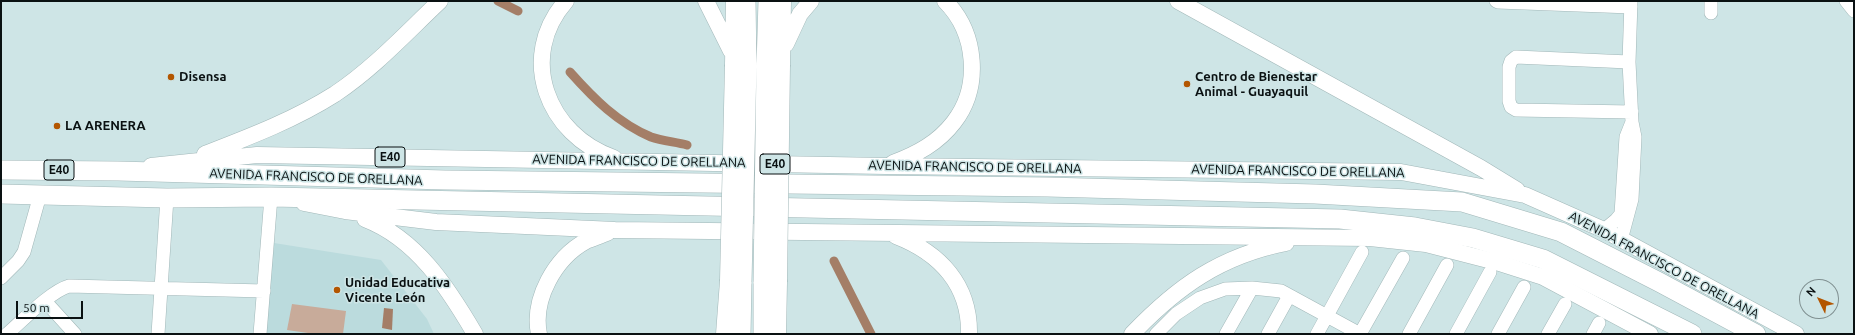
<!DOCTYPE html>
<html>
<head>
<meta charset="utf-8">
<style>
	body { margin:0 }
	#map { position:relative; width:1855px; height:335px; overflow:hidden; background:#cee5e6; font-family:Ubuntu,sans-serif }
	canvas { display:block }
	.frame { position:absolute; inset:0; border:2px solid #0a1112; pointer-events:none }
	.north { position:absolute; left:1799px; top:279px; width:40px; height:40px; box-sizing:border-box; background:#cee5e6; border:1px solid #809091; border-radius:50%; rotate:313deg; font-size:11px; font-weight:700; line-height:16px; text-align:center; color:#0a1112 }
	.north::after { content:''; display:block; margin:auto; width:14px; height:18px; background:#b35600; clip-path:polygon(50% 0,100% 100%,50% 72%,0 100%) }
	.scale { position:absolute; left:16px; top:301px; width:67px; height:18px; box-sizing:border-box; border:2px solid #0a1112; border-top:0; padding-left:5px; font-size:12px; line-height:14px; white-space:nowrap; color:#0a1112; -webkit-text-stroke:3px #cee5e6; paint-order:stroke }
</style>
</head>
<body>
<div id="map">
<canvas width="1855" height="335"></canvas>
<div class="frame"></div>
<div class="north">N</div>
<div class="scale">50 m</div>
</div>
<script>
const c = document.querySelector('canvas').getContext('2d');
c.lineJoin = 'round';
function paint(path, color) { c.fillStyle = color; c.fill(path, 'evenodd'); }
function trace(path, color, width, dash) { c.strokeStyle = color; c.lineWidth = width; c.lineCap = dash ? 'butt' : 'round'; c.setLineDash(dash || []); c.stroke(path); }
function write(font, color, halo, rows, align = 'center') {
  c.font = font + ' Ubuntu,sans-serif'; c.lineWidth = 3; c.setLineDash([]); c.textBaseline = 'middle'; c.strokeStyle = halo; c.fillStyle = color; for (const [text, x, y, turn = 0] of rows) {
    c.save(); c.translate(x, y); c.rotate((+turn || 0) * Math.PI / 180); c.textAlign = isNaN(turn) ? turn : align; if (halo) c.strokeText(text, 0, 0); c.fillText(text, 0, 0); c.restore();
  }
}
paint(new Path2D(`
	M274,243L381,260L427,319L434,334H265Z`), '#bbdbdd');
paint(new Path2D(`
	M292,304L346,311L343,334H315L287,330Z`), '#c8ab9a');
paint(new Path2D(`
	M384,308L393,309L392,330L382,328Z`), '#a47e67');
trace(new Path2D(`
	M498,1L518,11
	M570,72C594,99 618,123 651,137C662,141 676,142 687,145
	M834,261L871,334`), '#a47e67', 9);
const minor = new Path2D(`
	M1496,1L1498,2L1631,7
	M1846,1L1854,11
	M1711,13V1
	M1629,62L1516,57L1511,61L1509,67V101L1511,107L1516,110L1632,112
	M1604,230L1616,220L1621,214L1626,137L1632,122
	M1621,240L1632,199L1635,137L1632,122L1629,62L1631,1
	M1,278L18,261L24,252L40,195
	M45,301L75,334
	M7,334C22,321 51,291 69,286L264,291
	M158,334L167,198
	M260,334L271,197
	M1156,334L1176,314L1200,298L1225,289L1252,288L1281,291L1360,334
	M1226,334L1252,288
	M1268,334L1289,296
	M1317,334L1362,252
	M1360,334L1403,258
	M1409,334L1447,265
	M1456,334L1490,272
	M1498,334L1524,287
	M1548,334L1565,304
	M1593,334L1599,323`);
const major = new Path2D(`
	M566,1C517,57 547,135 614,158
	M706,1L731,51
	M1178,1L1481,168L1517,190
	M786,44L800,14L811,1
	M733,65L734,1
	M782,65L783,1
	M205,154C249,137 294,120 335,94C374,68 406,33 440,1
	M893,163C917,154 938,143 954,122C981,87 977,33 945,1
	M151,166L257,155L886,166L1401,172L1525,195L1604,230L1796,334
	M304,203L345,211L436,222L615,230L1370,238L1426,244L1496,262L1543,277L1650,334
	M365,219C417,239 448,288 475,334
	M896,236C940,253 970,285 969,334
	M539,334C532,299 555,258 586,241C593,238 600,236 607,233
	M724,334L728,281
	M778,334L779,282
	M1132,334C1177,287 1220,256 1286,243`);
const highway = new Path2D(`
	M746,1L747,65
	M766,65L768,1
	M1,170L118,171L445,180L1047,187L1315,194L1462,202L1561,232L1659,282L1756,334
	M1,194L167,198L271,197L1340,219L1415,227L1473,238L1543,259L1692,334
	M741,334L742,282
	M763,334V282`);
trace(minor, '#a1b7b8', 14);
trace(major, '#a1b7b8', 17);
trace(highway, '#a1b7b8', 20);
trace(minor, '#fff', 13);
trace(major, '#fff', 16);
trace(highway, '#fff', 19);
const majorBridge = new Path2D(`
	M728,281L733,65
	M779,282L782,65`);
const highwayBridge = new Path2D(`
	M742,282L747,65
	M763,282L766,65`);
trace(majorBridge, '#a1b7b8', 17, []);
trace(highwayBridge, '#a1b7b8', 20, []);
trace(majorBridge, '#fff', 16);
trace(highwayBridge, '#fff', 19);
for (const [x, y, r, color] of [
	[171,77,4,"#b35600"],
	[1187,84,4,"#b35600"],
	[57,126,4,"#b35600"],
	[337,290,4,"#b35600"]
]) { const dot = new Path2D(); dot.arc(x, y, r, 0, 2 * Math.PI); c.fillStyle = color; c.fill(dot); trace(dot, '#cee5e6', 1.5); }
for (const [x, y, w] of [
	[390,157,30],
	[775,164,30],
	[59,170,30]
]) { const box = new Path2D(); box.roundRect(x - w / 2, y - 10, w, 20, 3); c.fillStyle = '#cee5e6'; c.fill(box); trace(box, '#0a1112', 1); }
write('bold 12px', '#0a1112', null, [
	["E40",390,157],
	["E40",775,164],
	["E40",59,170]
]);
write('bold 13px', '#0a1112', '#cee5e6', [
	["Disensa",179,77],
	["Centro de Bienestar",1195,77],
	["Animal - Guayaquil",1195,92],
	["LA ARENERA",65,126],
	["Unidad Educativa",345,283],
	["Vicente León",345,298]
], 'left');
write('13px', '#0a1112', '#cee5e6', [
	["AVENIDA FRANCISCO DE ORELLANA",639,161,1],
	["AVENIDA FRANCISCO DE ORELLANA",975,167,1],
	["AVENIDA FRANCISCO DE ORELLANA",1298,171,1],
	["AVENIDA FRANCISCO DE ORELLANA",316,177,2],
	["AVENIDA FRANCISCO DE ORELLANA",1664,265,28]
]);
</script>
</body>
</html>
